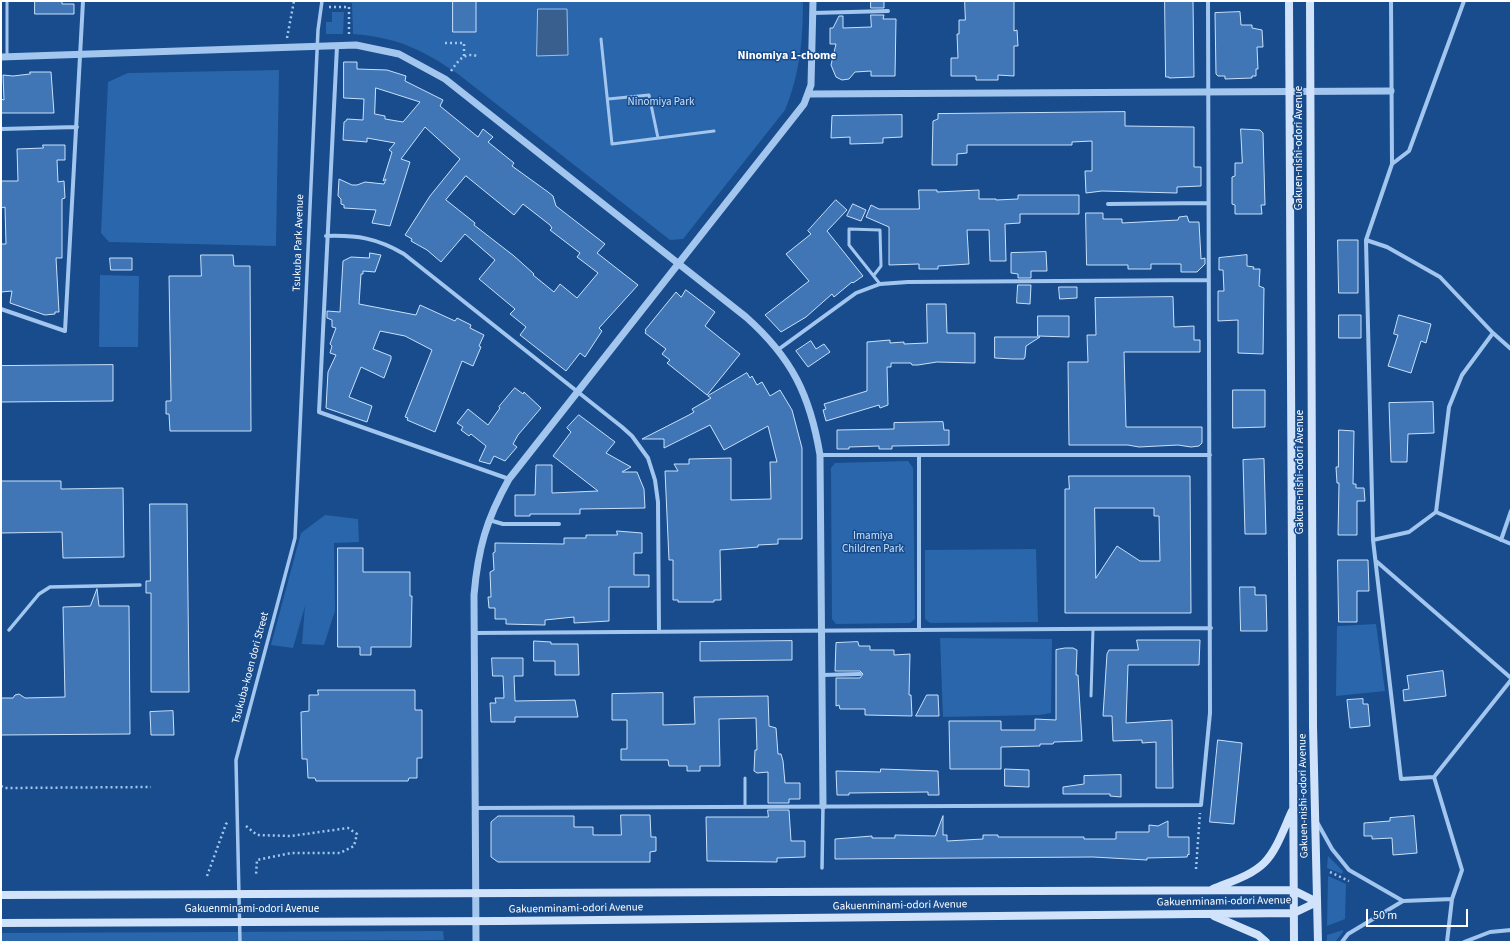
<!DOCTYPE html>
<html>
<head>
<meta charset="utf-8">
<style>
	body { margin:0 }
	#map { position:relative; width:1512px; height:943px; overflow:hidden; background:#184c8d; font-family:"Source Sans 3",sans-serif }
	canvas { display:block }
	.frame { position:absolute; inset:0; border:2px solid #fff; pointer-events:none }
	.scale { position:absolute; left:1366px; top:909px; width:102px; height:18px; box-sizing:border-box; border:2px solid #fff; border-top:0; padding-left:5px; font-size:12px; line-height:14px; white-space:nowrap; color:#fff; -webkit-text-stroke:3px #184c8d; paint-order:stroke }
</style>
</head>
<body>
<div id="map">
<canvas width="1512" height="943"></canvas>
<div class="frame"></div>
<div class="scale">50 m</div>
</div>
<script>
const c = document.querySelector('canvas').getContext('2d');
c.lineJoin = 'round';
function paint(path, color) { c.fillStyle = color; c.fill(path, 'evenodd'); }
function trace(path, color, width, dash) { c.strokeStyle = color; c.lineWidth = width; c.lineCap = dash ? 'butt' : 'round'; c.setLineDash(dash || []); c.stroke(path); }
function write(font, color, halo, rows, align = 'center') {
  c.font = font + ' "Source Sans 3",sans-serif'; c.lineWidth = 3; c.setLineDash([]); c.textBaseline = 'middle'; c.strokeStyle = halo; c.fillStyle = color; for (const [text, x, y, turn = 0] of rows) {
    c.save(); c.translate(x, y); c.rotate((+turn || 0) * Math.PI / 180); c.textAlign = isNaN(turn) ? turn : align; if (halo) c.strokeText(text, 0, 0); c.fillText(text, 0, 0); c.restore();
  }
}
paint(new Path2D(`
	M803,1C803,39 800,74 785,110L683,239L670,240L458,74C421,49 399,38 353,34L352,3L333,2Z
	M332,12H344L343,34H326V22H332Z
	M279,70L276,246L109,242L101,233L108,82L128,73Z
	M100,275L139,276L138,347H99Z
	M908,461L913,468L915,619L910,623L836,624L832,619L831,468L835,463Z
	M325,515L358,519L359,542L334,543L335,611L324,645L302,644L305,606L293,648L271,645L301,533Z
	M1036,549L1038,622L930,623L925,619V550Z
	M1376,624L1385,691L1336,696L1337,626Z
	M940,638L1052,639L1051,713L1040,715L943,717Z
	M1328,856L1343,871L1342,874L1327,868Z
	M1328,876L1346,884L1345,919L1327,926Z
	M1343,930V932L1335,942H1327V935Z
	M443,931L444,940L1,942V933Z`), '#2a66ab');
const water = new Path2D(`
	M538,9H567L568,55L537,56Z`);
paint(water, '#395f8e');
trace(water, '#96c1f1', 1);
const building = new Path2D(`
	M35,1H62V4H74V14H35Z
	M453,1H476V32H453Z
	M871,1H884V8H871Z
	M965,1H1014V31L1017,30L1018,46H1014V76L998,75V80H976V76H951V58H958L957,34H959V20H965Z
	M1165,1H1193L1194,77L1169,78V77H1166Z
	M1240,12L1241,25H1252V28L1262,30L1263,47H1257L1258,69H1256V76H1252V78L1225,79V76H1218L1216,74L1215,13Z
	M871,15H884L883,19H896L895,76H871V71L855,72L849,79L842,80L836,77L831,65L836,44H830V28H833L839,16H843V28L871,27Z
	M344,62H357V69L387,70L406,76L405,81L443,100L440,106L478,137L483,129L493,137L488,142L514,163L512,166L548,192L553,196L556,206L605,244L597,253L638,285L599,328L602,331L585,357L580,353L566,371L520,335L526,327L510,314L515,309L479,279L495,260L465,234L441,262L427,250L411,241L412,239L405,235L430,196L460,159L425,127L401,159L410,162L390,226L372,223L376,210L344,208V205L341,204V199L338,196L339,179L352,185H357L365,182L384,184L386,179L383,181L392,152L389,150L395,143L367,138V142L343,140L344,122L346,121L347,119L363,120L364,99L344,98ZM376,88L420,102L403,122L385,119V116L375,114ZM466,176L514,215L523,204L550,225L552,228L550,230L580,253L577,257L598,273L577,298L560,284L554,292L533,275L534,274L514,256L474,225L475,223L446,200Z
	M30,72H51L54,113H1V99L4,100L3,75L13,76L30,74Z
	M1125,112V126L1194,127V167H1201V186L1177,187V193L1102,191L1086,193L1085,171H1092V141L1072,142V145H967V153L957,154V165H932L933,121L938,119V114Z
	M902,115V137L883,138V143L850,144V137L831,138L832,116Z
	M1241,129L1260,130L1263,133L1265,205H1261L1262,214H1235V205L1232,204V177L1235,176V163H1242Z
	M43,145H65V160H57L58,182L64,181L65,198L62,199V258H56L59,312H55V314L45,315L10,303L12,291L1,292V244H6L5,207L1,208V181H18L17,149L43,148Z
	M919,190H937V192L979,190V199H996V200L1018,199V195H1079V214H1020V223L1005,224L1006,261H990L989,230H967L969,264L938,266V269H919V264L889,265V227L866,217L871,205L879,209H919Z
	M836,200L847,210L827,231L863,276L853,283L852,282L834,297L832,294L806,317L781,332L765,315L809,281L786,254L811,234L808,231Z
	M853,204L866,210L861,221L847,216Z
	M1086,213H1103V219H1122V223L1178,220L1179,217L1187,216L1189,222H1199L1201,259L1205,258V264L1197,272H1181V264H1151V269H1128V265H1087Z
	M1338,240H1358V293H1339Z
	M1046,252L1047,271H1031V278H1018V274L1011,273V253Z
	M370,253L381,255L375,272L363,271V274H361L359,304L416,315L420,305L455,321L457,318L471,325L470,328L484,335L479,346L481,347L473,366L462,361L435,432L407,420L408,418L405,417L432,350L405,336L380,331L373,349L391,356V359L384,378L361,367L349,397L372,406L367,422L326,408L328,372L336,355L330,353L332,346L330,344L336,328L332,327V320L327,318V311L340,312L343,261L351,257L369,258Z
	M201,255H233L234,266H250L251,431H170L169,414H166V401H171V396L169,276H201Z
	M1247,255V266L1254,267L1253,269H1260L1259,286L1264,288L1263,354L1238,353V320L1218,321V291H1224L1223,270H1219V258Z
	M110,258H132V270H111Z
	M1018,285H1031L1030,304L1017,303Z
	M1059,287H1077V298L1060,299Z
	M686,290L715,312L705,326L740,354L707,395L667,363L670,360L662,354L666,349L645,333L646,331L645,330L676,292L681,297Z
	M1173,297L1174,327L1194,326V340H1200V352H1124L1126,427H1202V443L1199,446L1191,447L1178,445L1139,447L1128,445H1069L1068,362H1088L1087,335H1096L1095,298Z
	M927,304H946L947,333H975V363L937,362L918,365H912L911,363H891V367H887L888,405L880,408L879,405L826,421L823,410L826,409L824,404L867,391V342L890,340V343L904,342V344L927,343Z
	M1339,315H1361V338H1339Z
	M1399,315L1431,324L1426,343L1421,341L1411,373L1388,366L1398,335L1394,334Z
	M1038,316H1069V337L1038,336Z
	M995,337H1040L1026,346L1025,357L1024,359H1013L995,358Z
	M811,341L816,349L824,344L830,352L808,367L796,351Z
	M113,365V401L1,402V366Z
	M747,373L750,378L752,376L757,385L762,382L770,396L780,390L792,410L802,448V539H778V544L758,545V547L720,550L721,600H714V602H678V600H673V560H669L665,471H678L674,464H689V459L731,458V500L771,499L770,462H777L768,426L724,450L710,425L664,448V439H642L689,415L694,412L692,409L711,398L708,396Z
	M515,388L523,394L524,392L541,408L518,435L513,444L517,447L505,461L494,456L490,464L479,461L486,446L471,434L469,436L461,430L463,427L457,423L468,409L488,425L500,408L499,407Z
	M1233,390H1265V427L1233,428Z
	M1433,402L1434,433L1408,434L1407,462H1391L1389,403Z
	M579,415L615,442L606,453L631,467L622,472H637L644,489L645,508L580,509V514H530V516H515V495H535L536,465H552V493L598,491L553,456L571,432L567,428Z
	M943,422L944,430H949V445L892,446V449H879V446L849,447V449H837V430L894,429V423Z
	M1339,430L1354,431L1353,484H1356V488H1364L1365,501H1357V535H1338L1339,483H1337L1336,467H1338Z
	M1264,459L1266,534H1245L1243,460Z
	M1069,476H1190L1191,613H1065V489H1069ZM1095,508H1154V516H1159L1160,561H1140L1117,546L1096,578Z
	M1,481H61V489L123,488L124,557L63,558L62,532L1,533Z
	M150,504H187L189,692H151V593H146V581H150Z
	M617,531L642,533V553H634V575H649V587H609V621L574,623V617L545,620V625L506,624V619H495V608H489L488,597H491L490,572L494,570L493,553L495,552V543L564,544V538H586V535H617Z
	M338,548H363V572H410V596H412L411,647H371V655H360V647H338Z
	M1338,560H1368L1369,591H1357V622H1339Z
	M1240,587H1255V595H1266L1267,631H1241Z
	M97,589L99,606H129L130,734L1,735V698H13L15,695L19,694L25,698L65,697L63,607L90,606Z
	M1137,640H1200L1199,665H1128L1126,723L1172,720L1173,788H1156V742L1142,743V740L1113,741L1112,716H1103L1107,654L1109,650H1138Z
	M534,641L551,642V644H578L579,675H555V661H534Z
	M792,641V660L700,661V642Z
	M858,642L859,646H870V650H894V655L910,654L909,695H911L912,716L865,715V709H840L839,705L836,706V678H860L863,674L860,671H835L836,643Z
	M1065,648H1073L1077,650L1076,675H1078L1082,741L1054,742L1053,744H1040V746L1001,747V769H950L949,721H1001V730H1035V719L1056,720V650Z
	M492,658H523V676H514L515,701L575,700L578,717H515V722H491L490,703H496L495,698H504L503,676H493Z
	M1443,671L1446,696L1404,701L1403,690L1409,689L1407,676Z
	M318,690H415V710H422V758H417V778H409L408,781H316L315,778H308L307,759H302L301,712L309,711V695H318Z
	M663,693V725L695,724L694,697L768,696L769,726L776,728L778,754H781L783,761L785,783H800V799H789V803H768V772L757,773L754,771L755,750H757L756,718L719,719L720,766H700V771H687V766H669L668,760H621V749H627V720H612V694Z
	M927,695H938L939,716H916Z
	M1363,699V704H1368L1370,726L1350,728L1347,700Z
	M173,711L174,735H151L150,712Z
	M1218,740L1242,743L1234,824L1210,822Z
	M881,769L938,771L939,795H928V792L849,793V795H837L836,771L880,772Z
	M1005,769L1029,770V787L1005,786Z
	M1121,775V797L1110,796V794H1063V787L1084,784V776Z
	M768,810H789L791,841H805V857L777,858V862L707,861L706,817H768Z
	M621,815H650L651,837H656V851L650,852V862H498L491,857V822L498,816H574V827H593V835H621Z
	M943,816V835H947V841L983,839V835H998V837H1084V839H1116V832H1149V825L1158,826L1168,821V837H1189V855L1188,854L1187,857L1147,858V860L1093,857L835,859V839L872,836V838H895V835L935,836Z
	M1414,816L1417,853L1393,855L1392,838L1372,839V836H1364V823L1390,821V818Z`);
paint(building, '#4076b5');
trace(building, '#c9e0fa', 1);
trace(new Path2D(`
	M329,7H349V36
	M287,38L294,1
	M445,43H464V56
	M451,71C458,61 464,52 477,56
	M1,786L5,788L151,787
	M246,826L257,835L291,836L348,828L357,834L354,846L340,853H291L257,860L256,875
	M1196,869L1200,813
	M1330,872L1349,881
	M207,876L226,824L229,821
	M1197,942V941`), '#a3c6ef', 2.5, [2, 3]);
trace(new Path2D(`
	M7,1V57
	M601,39L612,144L714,131
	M608,99L649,95L658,138
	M874,275L881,266L880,230L849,229V245L880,284
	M1091,696L1093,629
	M745,778V806`), '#a3c6ef', 3);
trace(new Path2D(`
	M9,630L39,594L50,587L140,585
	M822,868L823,806
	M240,942L236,760L295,538L318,30L322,1`), '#a3c6ef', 3.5);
trace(new Path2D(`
	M1391,1L1392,164L1366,240L1373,540L1401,779L1434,777L1511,680
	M813,13L888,11
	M337,46L319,412L509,479
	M1,129L77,127
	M1392,164L1409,151L1464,1
	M1108,204L1208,203
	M326,236C357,235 377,238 404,254L622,427L632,436L648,458L655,480L658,502L659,632
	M1366,240L1387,247L1440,277L1493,333L1511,349
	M1,309L65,331L83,1
	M779,349L856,293L880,284L908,282L1209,280
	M820,455H1210
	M919,455V630
	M1436,512L1449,407L1462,375L1493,333
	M489,520L503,524H559
	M1373,540L1409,532L1436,512L1511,544
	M1501,540L1511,511
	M1376,561L1511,678
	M476,633L1211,628
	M822,675L860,674
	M1434,777L1462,870L1452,899L1447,942
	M476,808L1201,805L1210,713L1208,1
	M1317,822L1332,849L1349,870L1403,901
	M1342,942L1348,934L1403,901L1452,899
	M1464,942L1490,932L1511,930`), '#a3c6ef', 4);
trace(new Path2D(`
	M1,57L356,45L399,54L445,79L746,317C792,358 810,395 820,455L823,806
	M809,94L1391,91
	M476,942L474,595C478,549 486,520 509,479L804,104L811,85L813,1`), '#a3c6ef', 7);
trace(new Path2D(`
	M1289,1L1294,942
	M1310,1L1313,726L1318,942
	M1213,889C1229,882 1251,876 1264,863C1277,850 1284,828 1292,811
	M1,895L1293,890L1317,902
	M1214,916L1258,935L1266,942
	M1,923L502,921L1294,913L1317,902`), '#d1e3fa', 8);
write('11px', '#c9e0fa', '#184c8d', [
	["Ninomiya Park",661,103],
	["Imamiya",873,537],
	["Children Park",873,550]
]);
write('11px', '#fff', '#184c8d', [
	["Gakuen-nishi-odori Avenue",1300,148,-90],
	["Tsukuba Park Avenue",299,243,-88],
	["Gakuen-nishi-odori Avenue",1301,472,-90],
	["Tsukuba-koen dori Street",251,668,-75],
	["Gakuen-nishi-odori Avenue",1304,796,-91],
	["Gakuenminami-odori Avenue",1224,902,-1],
	["Gakuenminami-odori Avenue",900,906,-1],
	["Gakuenminami-odori Avenue",576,909,-1],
	["Gakuenminami-odori Avenue",252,910]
]);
write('bold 12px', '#fff', '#184c8d', [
	["Ninomiya 1-chome",787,56]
]);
</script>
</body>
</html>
